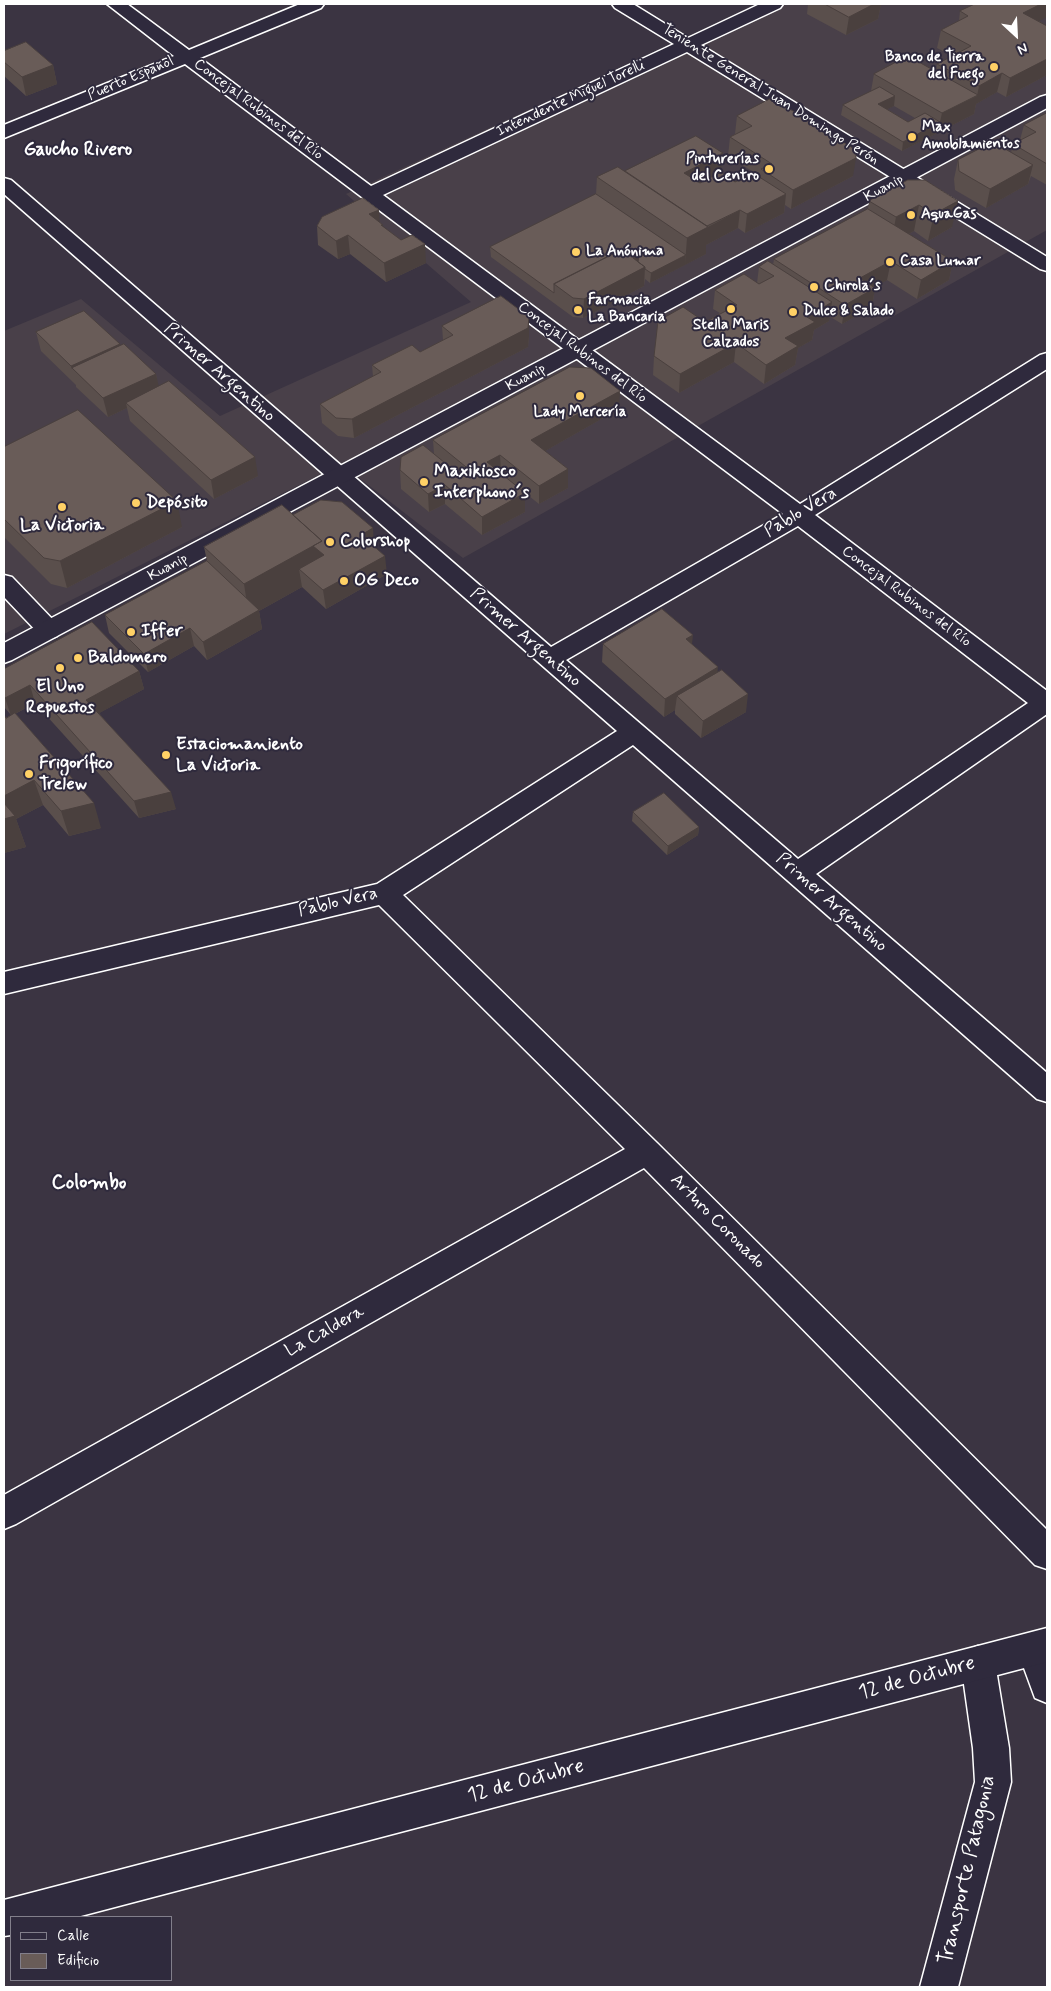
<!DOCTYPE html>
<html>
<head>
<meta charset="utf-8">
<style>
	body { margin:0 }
	#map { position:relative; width:1051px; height:1991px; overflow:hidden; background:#3b3442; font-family:Mynerve,sans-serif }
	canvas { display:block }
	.frame { position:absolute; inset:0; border:5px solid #fff; pointer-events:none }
	.legend { position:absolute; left:10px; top:1916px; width:162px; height:65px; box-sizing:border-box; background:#2f2a3d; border:1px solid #827f8b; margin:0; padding:6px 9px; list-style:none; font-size:15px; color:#fff }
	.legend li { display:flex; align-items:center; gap:10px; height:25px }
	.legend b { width:25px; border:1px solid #827f8b }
	.north { position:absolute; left:991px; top:10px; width:50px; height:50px; -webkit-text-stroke:4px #2f2a3d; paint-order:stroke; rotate:155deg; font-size:14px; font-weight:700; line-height:20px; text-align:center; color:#fff }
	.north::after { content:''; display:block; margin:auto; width:18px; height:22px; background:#fff; clip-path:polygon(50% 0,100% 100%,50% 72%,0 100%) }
</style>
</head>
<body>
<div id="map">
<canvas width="1051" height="1991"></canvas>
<div class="frame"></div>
<ul class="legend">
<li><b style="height:6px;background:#2f2a3d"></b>Calle</li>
<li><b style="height:14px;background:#695c58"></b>Edificio</li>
</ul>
<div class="north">N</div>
</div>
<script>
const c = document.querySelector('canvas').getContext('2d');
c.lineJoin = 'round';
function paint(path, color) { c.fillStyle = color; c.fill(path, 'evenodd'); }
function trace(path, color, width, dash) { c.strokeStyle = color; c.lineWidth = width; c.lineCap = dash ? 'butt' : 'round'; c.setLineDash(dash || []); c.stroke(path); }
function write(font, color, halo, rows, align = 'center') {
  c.font = font + ' Mynerve,sans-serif'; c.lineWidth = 4; c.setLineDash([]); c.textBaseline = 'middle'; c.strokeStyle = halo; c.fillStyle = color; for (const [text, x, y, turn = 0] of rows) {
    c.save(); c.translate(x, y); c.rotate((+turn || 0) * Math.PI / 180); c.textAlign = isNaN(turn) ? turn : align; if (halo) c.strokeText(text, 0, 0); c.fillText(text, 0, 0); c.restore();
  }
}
paint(new Path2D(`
	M759,4H1047V230L463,558L341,464L4,634V331L81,299L220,416L471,302L346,194Z`), '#494049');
const minor = new Path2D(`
	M107,4H127L189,50L300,4H324L321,8L200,58L371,186L674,44L615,8L612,4H633L688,38L760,4H783L780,8L701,45L1047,257V271L1040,269L687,52L383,195L800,504L1040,355L1047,353V369L815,515L1047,691V714L816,874L1047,1073V1102L1037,1099L633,745L403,895L657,1143L1047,1530V1569L1035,1565L644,1168L16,1524L4,1529V1495L625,1149L379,905L4,994V972L377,884L617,731L4,194V178L11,180L551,647L783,514L185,64L4,138V125L174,56ZM798,526L1028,703L798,859L566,660Z
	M4,575L12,577L57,624L61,630L57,636L49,639L41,636L4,597Z
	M1034,1632L1046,1637L1047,1640V1703L1035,1698L1017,1649L1022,1637Z
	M978,1646L990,1651L995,1663L1009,1748L1011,1782L958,1987H920L975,1782L973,1748L961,1663L966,1651Z`);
const secondary = new Path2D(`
	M1047,95V108L12,660L4,663V643L1040,97Z
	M1047,1628V1662L77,1917H11V1935L4,1936V1900Z`);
trace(minor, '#fff', 3);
trace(secondary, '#fff', 3);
paint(minor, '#2f2a3d');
paint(secondary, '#2f2a3d');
paint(new Path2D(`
	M808,4H881L878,19L846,35L807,14Z
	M960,11L1039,21L1047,26V75L1006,97L997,92L976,104L974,114L902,151L841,115L843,105L871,91L874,74L936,71L937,64L952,56L937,48L941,30L959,21ZM894,106L915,118L908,122L887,109Z
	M4,51L53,65L57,84L26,96L4,76Z
	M1047,113V185L1031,176L1028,184L986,208L955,190L954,179L958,160L1011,153L1013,144L1020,140L1024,125Z
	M737,116L853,176L791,209L785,205L784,213L745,233L738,228L706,245V254L650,283L645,279L644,286L583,318L573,317L491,257L490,247L596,194L597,177L625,171L721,172L735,182L760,177V176L728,156L730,137L735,134Z
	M908,180L952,227L928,241L914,231L909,234L953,261L949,280L917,299L887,280L874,287L875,288L872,307L842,324L829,316V321L814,330L812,340L798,348L795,365L764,384L734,362L679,393L653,375L654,356L705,322L720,313L713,309L715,290L757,283L759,267L773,265L774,259L868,209L869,201Z
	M380,222L383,227L426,263L386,282L350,254L338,259L318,245L317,226Z
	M529,317V336L528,347L354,438L338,436L322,423L320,404L373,377L372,365L420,352L443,340L442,326Z
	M36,332L120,344V346L156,374L158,386L258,476L214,499L130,421L127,408L108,417L76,387V385L41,351Z
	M619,409L545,451L568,469V488L539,504L500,473L525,512L482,535L445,504L429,512L401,489L400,470L434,454L433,440Z
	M4,447L182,527L67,588L51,584L4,537Z
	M374,546L387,574L326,609L302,587L259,611L262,629L207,660L194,646L148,672L109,633L105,615L207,561L204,547Z
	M603,644L692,645L718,673L746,712L701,738L675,714V710L664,717L602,662Z
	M4,669L139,671L144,689L99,713L176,809L139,818L35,703L15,714L101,828L69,836L43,805L16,819L26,847L4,853V715L6,718L11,715L4,707Z
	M633,812L699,827L698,835L667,855L632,821Z`), '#5a4f4c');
paint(new Path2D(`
	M874,4H881L878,19L846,35L849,17Z
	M1041,4H1047V17L1019,32L1023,13Z
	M1047,59V75L1006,97L1010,78Z
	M53,65L57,84L26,96L22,77Z
	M1002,73L997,92L976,104L974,114L902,151L903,142L940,122L942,113L977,96L979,86Z
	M895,96L894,106L877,114L878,104Z
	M723,153L721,172L683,192L684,173Z
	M856,158L853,176L791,209L793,190Z
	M1033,165L1028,184L986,208L990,189Z
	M786,194L784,213L745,233L747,214Z
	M958,201L952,227L928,241L934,214Z
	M919,205L914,231L891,244L896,217Z
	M379,210L380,228L369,214Z
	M740,210L738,228L706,245V254L685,265L687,238Z
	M348,235L350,254L338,259L336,241Z
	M425,244L426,263L386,282L384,263Z
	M639,255L645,267L644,286L583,318L584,299L633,258Z
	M686,255L685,265L650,283L651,273Z
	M891,261L887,280L857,297L860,278Z
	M953,261L949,280L917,299L921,280Z
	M875,288L872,307L842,324L845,305Z
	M832,302L829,321L814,330L812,340L798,348L795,365L764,384L766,365L785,338L807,317Z
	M529,317V336L528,347L354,438L352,419Z
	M736,343L734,362L679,393L680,374Z
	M120,344L124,363L72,369L71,366Z
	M156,374L160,392L126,403L127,408L108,417L103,398Z
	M620,391L619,409L531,459V440Z
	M500,455L501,473L487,462Z
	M255,457L258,476L214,499L211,480Z
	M568,469V488L539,504V486Z
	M445,485V504L429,512L428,494Z
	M525,493V512L482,535V517Z
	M177,501L182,527L67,588L60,561Z
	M373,528L374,546L361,535Z
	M322,541L326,574L299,569L302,587L259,611L262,629L207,660L203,642L249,616L244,584Z
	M385,556L387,574L326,609L323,590Z
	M190,628L194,646L148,672L144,654Z
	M693,635L691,653L686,639Z
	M718,667L716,685L677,696L675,710L664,717L665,699Z
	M139,671L144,689L92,717L86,700Z
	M30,685L35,703L11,716L5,698Z
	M748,694L746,712L701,738L703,721Z
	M34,780L43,805L16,819L26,847L4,853V796Z
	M171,792L176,809L139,818L134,801Z
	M94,803L101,828L69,836L61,811Z
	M699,827L698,835L667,855L668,846Z`), '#4a403e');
const building = new Path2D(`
	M825,4H874L849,17Z
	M975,4H1041L1023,13L1047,26V59L1010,78L1002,73L979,86L937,64L971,46L941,30L968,16L960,11Z
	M26,42L53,65L22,77L4,62V51Z
	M908,56L978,95L942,113L874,74Z
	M880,87L895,96L878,104L908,122L925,113L940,122L903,142L843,105Z
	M772,98L856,150V158L793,190L761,169L772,164L730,137L752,126L737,116Z
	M1047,113V164L1013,144L1036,132L1024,125Z
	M696,136L723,153L684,173L700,183L721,172L735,182L753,173L786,194L747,214L740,210L707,226L625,171Z
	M993,142L1033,165L990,189L959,171L958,160Z
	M618,167L708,227L687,238L597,177Z
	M908,180H925L958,201L934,214L919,205L896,217L869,201Z
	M596,194L686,255L651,273L645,269V267L638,262L639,255L627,247L554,284V293L490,247Z
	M363,198L379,210L369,214L383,225H381L401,240L412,235L425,244L384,263L348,235L336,241L317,226L322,217Z
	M868,209L953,261L921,280L891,261L860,278L875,288L845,305L774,259Z
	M627,247L639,255L633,258L645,267L584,299L573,298L554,284Z
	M768,261L832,302L807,317L815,322L785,338L798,346L766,365L736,343L680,374L654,356L658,321L683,307L705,322L737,305L715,290L744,274L759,284L774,276L759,267Z
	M501,296L529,317L528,328L352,419L336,418L320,404L381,372L372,365L412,345L420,352L453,335L442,326Z
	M84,311L120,344L71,366L36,332Z
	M124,344L156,374L103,398L72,368Z
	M570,367L591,368L620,391L531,440L568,469L539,486L500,455L487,462L525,493L482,517L445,485L428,494L400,470L401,457L423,445L461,476L471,471L433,440Z
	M169,381L255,457L211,480L126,403Z
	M78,410L177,501L60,561L44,558L4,519V447Z
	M321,500L342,502L373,528L361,535L385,556L323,590L299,569L324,555L313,546L322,541L293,515Z
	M282,505L322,541L244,584L204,547Z
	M207,561L259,610L203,642L190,628L144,654L105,615Z
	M662,609L693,635L686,639L718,667L665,699L603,644Z
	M92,622L139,671L86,700L171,792L134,801L30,685L5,698L4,696V669Z
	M722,670L748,694L703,721L677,696Z
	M15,713L94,803L61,811L34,780L4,796V715L6,718Z
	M664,793L699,827L668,846L633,812Z
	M4,803L15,816L4,819Z`);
paint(building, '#695c58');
trace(building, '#4a403e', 1);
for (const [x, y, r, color] of [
	[994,67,5,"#ffd166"],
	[912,137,5,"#ffd166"],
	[769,169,5,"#ffd166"],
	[911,215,5,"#ffd166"],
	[576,252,5,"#ffd166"],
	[890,262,5,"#ffd166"],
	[814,287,5,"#ffd166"],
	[731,309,5,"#ffd166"],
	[578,310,5,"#ffd166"],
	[793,312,5,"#ffd166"],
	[580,396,5,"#ffd166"],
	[424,482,5,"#ffd166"],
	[136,503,5,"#ffd166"],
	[62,507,5,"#ffd166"],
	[330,542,5,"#ffd166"],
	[344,581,5,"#ffd166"],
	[131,632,5,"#ffd166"],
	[78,658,5,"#ffd166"],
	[60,668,5,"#ffd166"],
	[166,755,5,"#ffd166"],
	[29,774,5,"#ffd166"]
]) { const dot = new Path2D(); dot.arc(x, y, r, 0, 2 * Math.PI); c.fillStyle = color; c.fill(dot); trace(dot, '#2f2a3d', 2); }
write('bold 15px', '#fff', '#2f2a3d', [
	["Banco de Tierra",984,58,"right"],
	["del Fuego",984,75,"right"],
	["Max",922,128],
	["Amoblamientos",922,145],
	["Pinturerías",759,160,"right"],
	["del Centro",759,177,"right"],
	["AquaGas",921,215],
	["La Anónima",586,252],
	["Casa Lumar",900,262],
	["Chirola´s",824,287],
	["Farmacia",588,301],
	["La Bancaria",588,318],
	["Dulce & Salado",803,312],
	["Stella Maris",731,326,"center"],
	["Calzados",731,343,"center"],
	["Lady Mercería",580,413,"center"]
], 'left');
write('15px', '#fff', '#2f2a3d', [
	["Puerto Español",131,79,-23],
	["Teniente General Juan Domingo Perón",770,95,32],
	["Intendente Miguel Torelli",571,99,-25],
	["Concejal Rubinos del Río",258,110,37],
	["Kuanip",884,189,-28],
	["Concejal Rubinos del Río",582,353,37],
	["Kuanip",526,378,-28],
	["Kuanip",168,568,-28],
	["Concejal Rubinos del Río",906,597,37]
]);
write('18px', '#fff', '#2f2a3d', [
	["Primer Argentino",219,373,41],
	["Pablo Vera",801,513,-31],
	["Primer Argentino",525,638,41],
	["Pablo Vera",338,903,-13],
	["Primer Argentino",831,903,41],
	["Arturo Coronado",717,1222,45],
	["La Caldera",325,1332,-29]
]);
write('bold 18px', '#fff', '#2f2a3d', [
	["Maxikiosco",434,472],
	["Interphono´s",434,493],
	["Depósito",146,503],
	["La Victoria",62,526,"center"],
	["Colorshop",340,542],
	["OG Deco",354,581],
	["Iffer",141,632],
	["Baldomero",88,658],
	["El Uno",60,687,"center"],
	["Repuestos",60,708,"center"],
	["Estaciomaniento",176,745],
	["La Victoria",176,766],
	["Frigorífico",39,764],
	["Trelew",39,785]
], 'left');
write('bold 19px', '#fff', '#2f2a3d', [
	["Gaucho Rivero",78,151]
]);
write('bold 20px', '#fff', '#2f2a3d', [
	["Colombo",89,1184]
]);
write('21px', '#fff', '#2f2a3d', [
	["12 de Octubre",917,1679,-15],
	["12 de Octubre",526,1782,-15],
	["Transporte Patagonia",968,1870,-77]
]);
</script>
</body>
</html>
